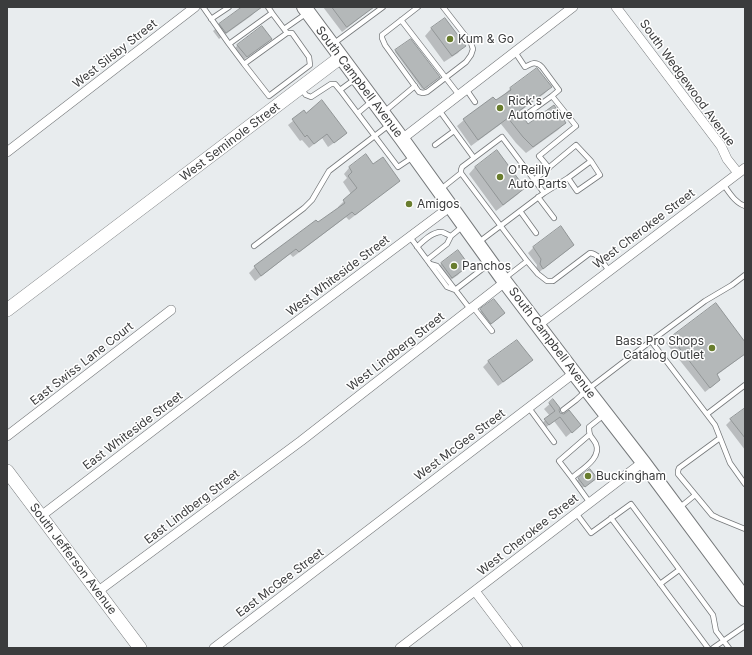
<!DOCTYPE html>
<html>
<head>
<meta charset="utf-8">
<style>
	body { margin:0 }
	#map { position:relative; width:752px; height:655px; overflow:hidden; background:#e8ecee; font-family:Inter,sans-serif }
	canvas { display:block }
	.frame { position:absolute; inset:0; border:8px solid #3b3c3d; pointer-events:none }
</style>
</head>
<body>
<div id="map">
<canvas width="752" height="655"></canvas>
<div class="frame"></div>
</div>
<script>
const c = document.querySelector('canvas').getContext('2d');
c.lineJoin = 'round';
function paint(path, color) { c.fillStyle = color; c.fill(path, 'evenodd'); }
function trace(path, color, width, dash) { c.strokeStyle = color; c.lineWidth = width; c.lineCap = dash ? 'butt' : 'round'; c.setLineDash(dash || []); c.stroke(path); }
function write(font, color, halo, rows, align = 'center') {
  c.font = font + ' Inter,sans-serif'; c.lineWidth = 3; c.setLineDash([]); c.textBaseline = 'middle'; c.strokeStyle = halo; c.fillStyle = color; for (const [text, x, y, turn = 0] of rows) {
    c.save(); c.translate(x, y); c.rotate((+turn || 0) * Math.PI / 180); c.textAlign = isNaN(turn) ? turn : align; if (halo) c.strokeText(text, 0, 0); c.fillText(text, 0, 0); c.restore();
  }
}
paint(new Path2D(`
	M243,7H257L258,9L251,16L219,39L213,31L220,25Z
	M323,7H370L371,8L366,13L342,32Z
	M444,19L464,46L458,53L444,62L425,36L431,29Z
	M270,39L266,44L242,61L233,50L238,45Z
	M396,50L438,78L422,89L395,52Z
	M537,69L551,87L544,94L519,112L528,125L565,123L558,130L526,153L516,143L501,124L471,146L457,126L464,120L496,102L510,89Z
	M304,112L306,114L346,133L341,138L328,147L322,138L309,148L302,140L300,141L288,125Z
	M366,156L373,165L399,181L393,186L349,220L346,217L293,257L290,254L255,281L249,273L255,267L339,208L338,207L351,194L343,182L347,178L344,174L349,168Z
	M475,167L524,188L517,195L496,211L469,174Z
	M560,228L573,245L568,250L538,273L536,270L537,265L528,253L533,248Z
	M442,263L464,268L458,275L445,284L435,270Z
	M494,300L504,313L499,318L486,328L476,315Z
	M716,305L745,344V354L717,375L714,385L705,392L666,343L671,338Z
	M517,341L532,360L527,365L498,386L483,367L488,362Z
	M553,401L558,411L562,415L580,425L566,437L554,421L544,429L540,425L550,416L544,409Z
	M745,409V450L726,425L731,420Z
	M590,470L592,481L581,489L575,482Z`), '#0003');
const building = new Path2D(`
	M242,7H262L226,33L219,24Z
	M332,7H374L347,27Z
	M445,18L466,46L452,56L431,28Z
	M262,26L272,39L247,57L237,45Z
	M411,39L440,77L424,89L395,50Z
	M537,68L552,87L519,111L528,124L554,105L566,123L533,147L523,137L508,118L478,140L463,119L493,97L496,100L511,90L510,88Z
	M322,100L347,133L334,143L327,134L314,144L307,135L305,137L292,119L304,110L306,113Z
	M497,150L525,188L503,205L475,167Z
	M366,154L373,164L383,157L400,181L355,215L352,212L299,252L296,249L261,276L254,266L316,220L318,222L345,203L343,200L357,188L348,176L352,172L349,167Z
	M561,226L574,245L543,269L540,264L541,259L533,247Z
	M458,250L466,261L463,264L466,268L452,278L441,263Z
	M494,299L505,313L491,324L480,309Z
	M716,303L745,342V354L717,374L720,380L710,388L671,337Z
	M517,340L533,360L503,382L488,361Z
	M553,399L560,408L559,410L560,413L564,414L569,410L581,425L572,433L560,417L549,425L544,419L555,411L549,403Z
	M745,408V438L730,419Z
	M590,469L597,478L585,487L578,478Z`);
paint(building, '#b4b8b9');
trace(building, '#919596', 1);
const lane = new Path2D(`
	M203,7L229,44L272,13L268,7
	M418,7L382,35V38L385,45L419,92L423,93L427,92L466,62L471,55L473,49L471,43L443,7
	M211,19L229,7
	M401,20L459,95
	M284,29L307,13
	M229,44L244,64L287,33L272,13
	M333,44L383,7
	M515,52L525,67C532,63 536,61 542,67L559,90L552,96L576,126L539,156L549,168
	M244,64L269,96L310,65L309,57L292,33H287
	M355,79L340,90L398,167L413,157
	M301,89L306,95L311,97L331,84H335L340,90
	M466,89L475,102
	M439,110L474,158L462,167L461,170V173L527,261L505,278
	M384,112L415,86
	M358,113L372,101
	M527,114L552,96
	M435,145L454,131
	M474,158L502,137L544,193L479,242
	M534,180L576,145L591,161
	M723,184C729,192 735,203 745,206
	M441,189L461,173
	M544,193L568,178L591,161L600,175L577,191L568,178
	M538,197L554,218
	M520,211L536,233
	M410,237L447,287L455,290L490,263
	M254,246L304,208L312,200L329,171L389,125
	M417,247C423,241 433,231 442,232C445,233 448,235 451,236
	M427,260L447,244L451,236L463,226
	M527,261L538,274L547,281H553L590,253C599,254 604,264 609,271
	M430,264L437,266L470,309
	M473,307L492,331
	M651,341L705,301L732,285L745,275
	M529,408L554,442
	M563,410L576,400L587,390L651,341L715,425L730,463L745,484
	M707,414L745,385
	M720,438L679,468L678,471V474L712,515L718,518L745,529
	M572,478L559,461L589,435
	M590,503L572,478C580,470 602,459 596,444C592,436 589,438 589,427L604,415
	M679,508L695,495
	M576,513L591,533L631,504L713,615L716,631L729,648
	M611,518L708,648
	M660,584L679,570
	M713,648L745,626`);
const street = new Path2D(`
	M616,7L721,146L727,159L738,173
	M402,139L573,7
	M7,152L195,7
	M538,325L745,168
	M7,436L171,310
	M41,516L240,364L451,206
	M475,591L518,648
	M97,592L301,441L505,282
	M214,648L574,373
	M400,648L643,462`);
const secondary = new Path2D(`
	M7,310L341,57
	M7,471L140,648`);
const primary = new Path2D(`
	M304,7L402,139L505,282L574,373L643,462L745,599`);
trace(lane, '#75787a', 6);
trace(street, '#75787a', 10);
trace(secondary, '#75787a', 14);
trace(primary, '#75787a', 16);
trace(lane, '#fff', 4.5);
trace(street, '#fff', 9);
trace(secondary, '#fff', 13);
trace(primary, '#fff', 14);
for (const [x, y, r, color] of [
	[450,39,4,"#697d2e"],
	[500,108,4,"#697d2e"],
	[500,177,4,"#697d2e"],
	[409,204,4,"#697d2e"],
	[454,266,4,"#697d2e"],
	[712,348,4,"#697d2e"],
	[588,476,4,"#697d2e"]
]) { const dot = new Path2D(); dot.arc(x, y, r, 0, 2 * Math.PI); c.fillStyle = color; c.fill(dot); trace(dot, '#fff', 1.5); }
write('12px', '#3b3c3d', '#fff', [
	["Kum & Go",458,39],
	["Rick's",508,101],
	["Automotive",508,115],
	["O'Reilly",508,170],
	["Auto Parts",508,184],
	["Amigos",417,204],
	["Panchos",462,266],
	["Bass Pro Shops",704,341,"right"],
	["Catalog Outlet",704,355,"right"],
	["Buckingham",596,476]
], 'left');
write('12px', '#3b3c3d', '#fff', [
	["West Silsby Street",115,54,-38],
	["South Campbell Avenue",359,82,53],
	["South Wedgewood Avenue",687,83,54],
	["West Seminole Street",230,142,-37],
	["West Cherokee Street",644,229,-37],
	["West Whiteside Street",338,276,-37],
	["South Campbell Avenue",552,343,53],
	["West Lindberg Street",396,352,-38],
	["East Swiss Lane Court",82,364,-38],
	["East Whiteside Street",133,431,-37],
	["West McGee Street",460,445,-37],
	["East Lindberg Street",192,507,-37],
	["West Cherokee Street",528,535,-38],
	["South Jefferson Avenue",73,559,53],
	["East McGee Street",280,583,-37]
]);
</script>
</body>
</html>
